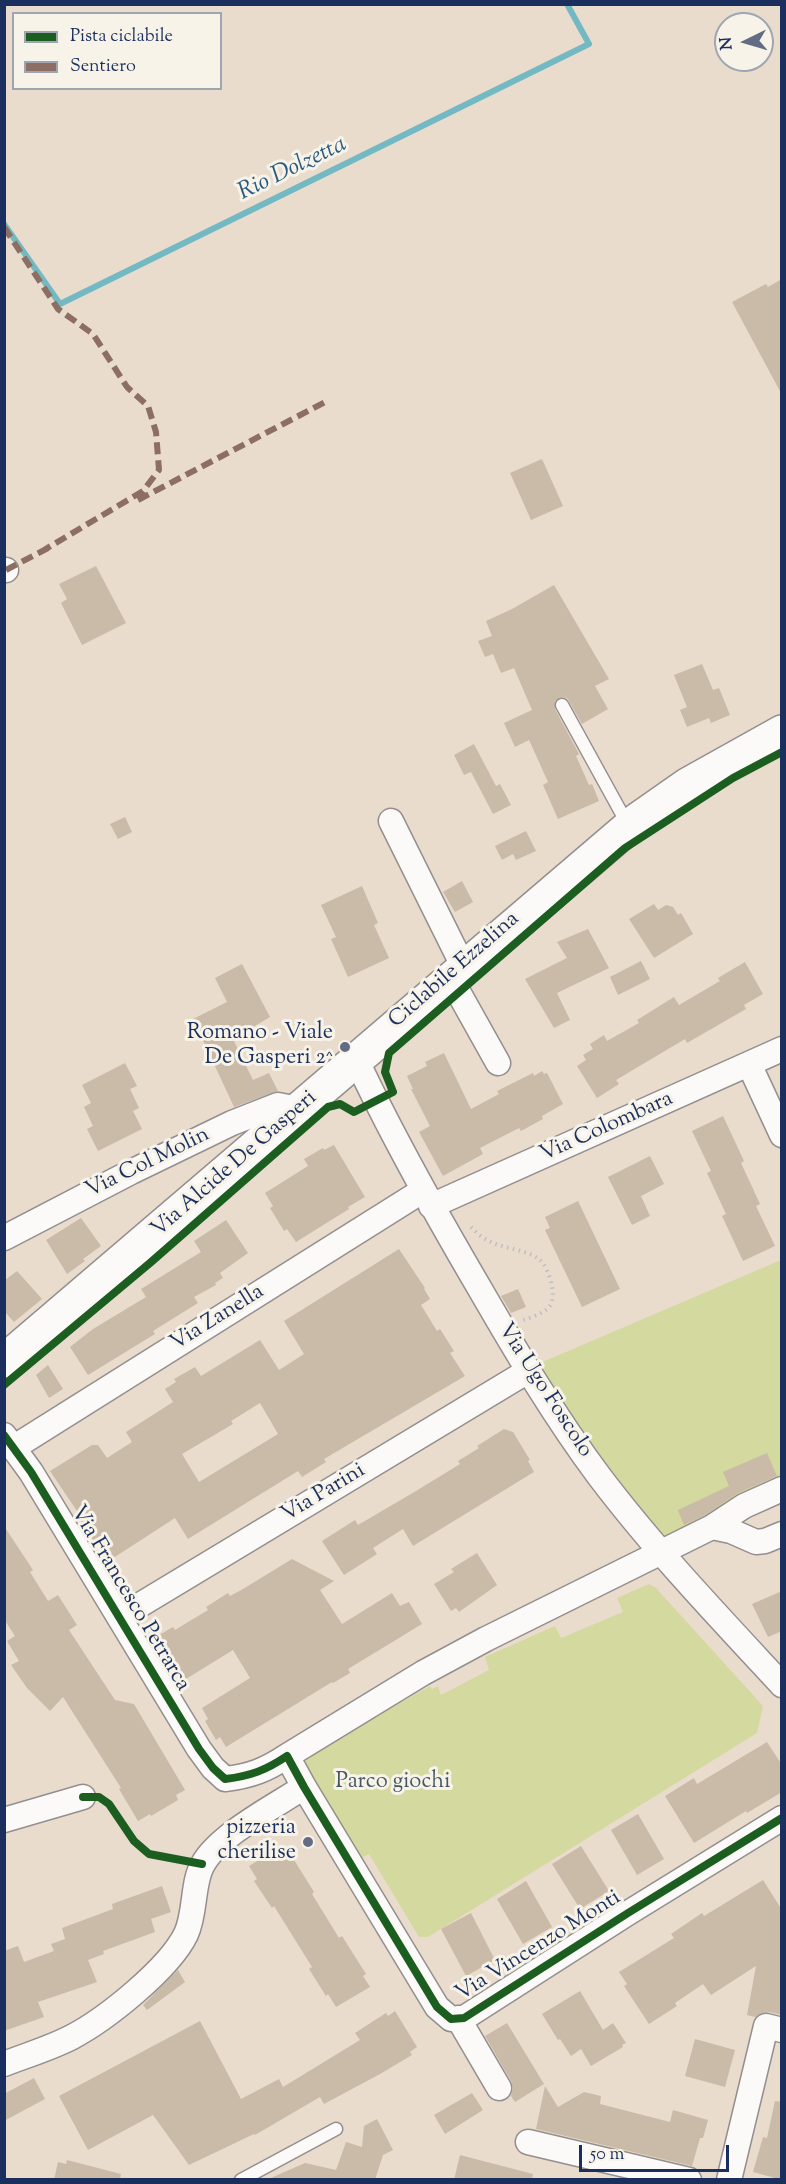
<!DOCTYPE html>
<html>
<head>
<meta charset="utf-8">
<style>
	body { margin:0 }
	#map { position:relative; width:786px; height:2184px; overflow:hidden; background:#e9dccd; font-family:"Sorts Mill Goudy",serif }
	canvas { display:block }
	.frame { position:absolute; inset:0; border:6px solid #1b2f5e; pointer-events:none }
	.legend { position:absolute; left:12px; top:12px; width:210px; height:78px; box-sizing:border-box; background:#f7f3e8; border:2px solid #9fa5b1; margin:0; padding:8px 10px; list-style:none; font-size:18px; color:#1b2f5e }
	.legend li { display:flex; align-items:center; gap:12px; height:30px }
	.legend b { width:30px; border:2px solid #9fa5b1 }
	.north { position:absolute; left:714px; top:12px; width:60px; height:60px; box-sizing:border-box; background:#f7f3e8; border:2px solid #9fa5b1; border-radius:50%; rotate:265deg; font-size:16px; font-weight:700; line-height:24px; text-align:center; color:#1b2f5e }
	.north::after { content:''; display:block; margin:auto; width:21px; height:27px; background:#636c85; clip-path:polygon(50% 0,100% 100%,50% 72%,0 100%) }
	.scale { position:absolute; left:579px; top:2145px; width:150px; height:27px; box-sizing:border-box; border:3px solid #1b2f5e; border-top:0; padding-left:8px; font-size:18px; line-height:21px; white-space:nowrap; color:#1b2f5e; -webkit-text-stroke:4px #f7f3e8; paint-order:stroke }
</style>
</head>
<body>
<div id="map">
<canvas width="786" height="2184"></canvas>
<div class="frame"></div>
<ul class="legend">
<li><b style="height:8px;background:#1b5e20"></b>Pista ciclabile</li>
<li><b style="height:8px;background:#8d6e63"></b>Sentiero</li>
</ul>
<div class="north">N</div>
<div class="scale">50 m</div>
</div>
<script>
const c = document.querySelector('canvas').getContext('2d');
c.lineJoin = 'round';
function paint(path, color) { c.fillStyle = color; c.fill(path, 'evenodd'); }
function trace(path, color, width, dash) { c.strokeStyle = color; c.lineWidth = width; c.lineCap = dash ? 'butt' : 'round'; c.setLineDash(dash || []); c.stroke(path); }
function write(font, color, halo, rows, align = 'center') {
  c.font = font + ' "Sorts Mill Goudy",serif'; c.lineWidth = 6; c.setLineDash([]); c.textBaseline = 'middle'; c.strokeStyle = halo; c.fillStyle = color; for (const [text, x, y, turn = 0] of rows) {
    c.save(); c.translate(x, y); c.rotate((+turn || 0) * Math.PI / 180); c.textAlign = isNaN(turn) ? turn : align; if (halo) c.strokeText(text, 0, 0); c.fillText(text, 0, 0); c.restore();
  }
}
paint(new Path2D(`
	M781,1260V1485L662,1537H657L531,1367Z
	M649,1584L656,1588L763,1706L757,1733L428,1937H419L369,1854L352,1863L296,1763L371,1715L374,1718L430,1686L432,1689L438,1686L441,1695L489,1670L485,1657L555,1626L561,1638L623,1612L617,1598Z`), '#d4d99f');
trace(new Path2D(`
	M4,224L60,304L589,44L567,4`), '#72b9c3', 6);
paint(new Path2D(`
	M782,279V395L732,302L766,284L768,287Z
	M542,459L563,506L531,520L510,473Z
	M96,566L126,623L82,645L61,603L67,599L59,584Z
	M554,585L609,679L595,686L608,709L582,724L567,698L562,697L555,701V709L578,752L579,754L576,756L589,785L592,784L599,801L558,819L543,785L548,782L529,740L515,747L504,723L532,710L514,668L501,673L493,654L485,657L478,641L492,636L486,621L512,609Z
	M702,664L713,690L719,688L730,715L711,723L709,718L687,727L680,710L687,707L674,675Z
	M474,744L496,786L500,784L511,805L493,814L471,772L464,775L454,755Z
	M125,817L132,832L118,839L110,824Z
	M526,831L536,851L516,860L513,854L502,860L495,846Z
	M462,881L473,902L455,912L443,892Z
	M362,886L378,923L374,925L389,958L348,977L331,939L336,937L321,905Z
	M654,904L658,910L666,905L673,907L678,915L681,913L693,934L654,958L629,919Z
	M588,929L609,968L557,993L570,1020L554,1028L525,979L567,958L557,942Z
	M641,961L650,979L618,995L610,977Z
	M745,962L763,994L744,1005L746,1009L687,1043L685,1039L616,1080L619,1084L597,1098L577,1066L586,1060L583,1055L593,1049L590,1044L604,1035L607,1041L639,1023L637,1020L674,997L679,1005L720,981L718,978Z
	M242,964L270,1017L233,1039L253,1080L269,1073L278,1091L234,1107L193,1019L227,1002L215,978Z
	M444,1053L471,1109L499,1094L497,1091L533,1073L534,1076L542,1071L544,1074L547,1073L563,1104L542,1116L543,1119L521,1131L519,1128L480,1148L483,1154L443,1176L419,1132L430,1126L411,1089H413L407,1076L427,1066L425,1062Z
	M125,1063L137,1086L130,1089L139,1108L133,1111L142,1129L98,1151L87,1129L93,1126L84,1107L91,1103L82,1085Z
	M723,1116L744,1161L741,1163L760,1204L756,1206L775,1246L743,1261L722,1216L726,1214L707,1173L711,1171L692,1131Z
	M334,1145L365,1197L348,1207L349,1209L296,1242L287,1229L284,1231L270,1208L273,1206L265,1193L308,1166L304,1159L323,1148L324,1150Z
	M650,1156L664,1184L641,1196L650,1216L632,1225L608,1177Z
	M578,1201L620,1289L582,1307L545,1230L550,1228L545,1217Z
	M81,1218L101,1246L83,1259L85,1261L67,1274L46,1240Z
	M226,1220L248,1253L220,1273L223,1278L215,1283L216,1285L194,1297L198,1303L153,1331L155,1334L88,1375L70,1347L93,1329L146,1297L141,1289L201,1252L194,1241Z
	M399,1249L425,1288L424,1289L430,1299L421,1305L437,1331L440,1329L454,1351L450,1353L465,1376L324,1459L326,1462L302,1477L298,1471L188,1539L175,1518L107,1562L81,1521L83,1520L50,1471L92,1445H98L107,1458L132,1442L126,1432L173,1402L165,1389L176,1382L174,1379L195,1367L201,1376L260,1340L279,1370L304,1354L284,1321ZM260,1403L278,1434L199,1482L182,1454L233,1424L231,1421Z
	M17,1271L42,1299L14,1322L4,1311V1281Z
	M518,1289L526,1307L511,1313L501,1296Z
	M48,1365L63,1389L49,1398L36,1375Z
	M504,1429L513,1432L530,1460L528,1461L534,1472L413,1546L403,1529L373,1548L377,1554L344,1575L322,1541L355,1520L358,1525L416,1491L460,1464L458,1461L479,1448L477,1446Z
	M767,1453L777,1476L738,1493L705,1515L684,1525L678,1510L729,1486L723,1472Z
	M4,1526L33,1570L30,1572L48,1601L58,1595L77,1625L69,1630L115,1700L134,1704L185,1790L176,1795L178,1800L151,1816L150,1814L138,1821L119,1789L121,1788L63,1697L50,1711L27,1688L11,1665L19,1661L7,1641L15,1636L4,1619Z
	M477,1553L497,1585L459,1612L456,1608L451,1611L434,1584L454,1572L451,1569Z
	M292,1559L334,1581L320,1590L342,1624L392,1593L400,1606L409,1602L422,1624L348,1669L350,1673L333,1683L332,1682L226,1747L220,1737L216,1740L205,1721L208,1719L202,1708L250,1678L233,1650L181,1682L154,1638L173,1627L175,1630L208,1610L206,1607L228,1593L230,1596L243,1589Z
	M782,1591V1631L768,1637L752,1604Z
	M767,1742L782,1765V1792L747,1813L746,1811L694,1843L665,1796L694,1778L697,1784Z
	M638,1814L664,1859L637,1875L611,1830Z
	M282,1846L288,1856L291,1855L314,1892L312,1894L339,1938L342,1936L366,1974L363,1976L370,1987L336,2007L328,1994L326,1996L309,1969L312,1967L274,1906L272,1908L254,1881L257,1879L249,1866Z
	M581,1846L609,1891L580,1909L552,1864Z
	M763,1880L782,1910V2015L769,2012L762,2013L755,2017L747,2015L756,1966L711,1995L703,1984L675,2003L677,2006L649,2024L624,1986L627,1984L619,1972L674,1938L671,1934L702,1913L704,1916Z
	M526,1881L552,1927L523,1944L497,1899Z
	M162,1886L171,1912L151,1919L155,1932L103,1951L104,1954L88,1960L97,1982L38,2002L44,2017L4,2031V1951L18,1946L24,1962L54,1951L51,1944L65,1939L62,1928L113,1909L112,1904Z
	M471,1913L495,1960L466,1976L441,1929Z
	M178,1970L185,1982L147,2010L143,2005Z
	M580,1991L603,2030L613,2023L626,2043L622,2045L623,2047L591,2066L581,2049L571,2056L560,2039L558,2040L542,2014Z
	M395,2011L417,2047L410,2052L412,2055L380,2074L324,2104L320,2097L255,2135L254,2134L189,2165L153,2115L88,2150L59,2096L200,2021L241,2099L279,2079L283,2087L360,2040L355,2033L386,2013L388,2016Z
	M507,2023L544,2084L515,2102L511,2096L513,2088L511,2081L485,2036Z
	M695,2039L735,2050L725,2087L685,2076Z
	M34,2078L45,2099L4,2121V2094Z
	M545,2086L558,2107L584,2092L601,2096L600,2104L670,2122L673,2110L708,2120L703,2138H700L692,2166L536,2129Z
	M472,2093L483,2110L445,2134L434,2115Z
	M775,2101L782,2102V2180L753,2172L763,2137L767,2138Z
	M377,2119L393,2150L383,2155L375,2180H266L305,2163L336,2170L346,2142L362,2147L364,2126Z
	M460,2155L533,2174L532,2180H454Z
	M67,2160L121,2174L120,2180H54L58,2162L66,2164Z`), '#cabaa8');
const service = new Path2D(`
	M562,705L628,825
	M241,2180L336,2129`);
const minor = new Path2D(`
	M4,570H6
	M391,821L464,968
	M451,979L498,1063
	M357,1061C394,1140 436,1214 480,1289C517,1353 555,1417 599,1476C655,1550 719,1617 782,1685
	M749,1064L782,1135
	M431,1206L782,1049
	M4,1238L131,1172L232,1123L278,1105L288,1107L294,1113
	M4,1435L31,1472L199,1749L213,1768L225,1779C251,1776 266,1770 287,1756L304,1787L437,2007L451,2019L464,2018L628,1913L782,1818
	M13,1448L422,1191
	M712,1527L731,1531L756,1542L765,1541L782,1534
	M120,1617L528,1371
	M287,1756L423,1673L486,1639L712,1527L744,1506L782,1489
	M4,1820L83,1797
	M458,2018L499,2088
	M4,2064C27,2055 51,2048 72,2037C106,2019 169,1969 186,1934C196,1913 192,1882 203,1864C219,1835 275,1806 304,1787
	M528,2142L689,2180
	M729,2180L766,2026L782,2030`);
const secondary = new Path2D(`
	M4,1361L637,820L687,785L782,732`);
trace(service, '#938f8f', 15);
trace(minor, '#938f8f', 27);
trace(secondary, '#938f8f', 36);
trace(new Path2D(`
	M471,1227C476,1232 482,1238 489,1241C504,1249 525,1249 539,1259C549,1267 558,1297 549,1307C543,1314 532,1317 523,1320`), '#bfbec1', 4, [1.5, 4.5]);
trace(service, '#fcfaf8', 12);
trace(minor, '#fcfaf8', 24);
trace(secondary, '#fcfaf8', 33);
trace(new Path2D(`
	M4,227L58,309L93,334L127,387L148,406L156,432L159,470L143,491L44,550
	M138,500L327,401
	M6,570L48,548`), '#8d6e63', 6, [12, 6]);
trace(new Path2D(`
	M4,1385L150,1263L328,1107L340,1104L354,1112L393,1092L385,1072L389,1053L625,848L733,778L782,752
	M4,1435L31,1472L199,1749L213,1768L225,1779C251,1776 266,1770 287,1756L304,1787L437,2007L451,2019L464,2018L628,1913L782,1818
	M83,1797H99L109,1804L134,1841L149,1854L202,1864`), '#1b5e20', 8);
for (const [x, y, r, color] of [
	[345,1047,6,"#636c85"],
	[308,1842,6,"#636c85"]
]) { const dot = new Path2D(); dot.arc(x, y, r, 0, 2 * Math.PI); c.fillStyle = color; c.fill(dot); trace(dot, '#f7f3e8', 2); }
write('22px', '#1b2f5e', '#f7f3e8', [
	["Ciclabile Ezzelina",455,971,-41],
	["Via Colombara",607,1128,-24],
	["Via Col Molin",148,1164,-26],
	["Via Alcide De Gasperi",235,1165,-41],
	["Via Zanella",218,1319,-32],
	["Via Ugo Foscolo",544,1391,57],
	["Via Parini",324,1494,-31],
	["Via Francesco Petrarca",129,1599,59],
	["Via Vincenzo Monti",539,1947,-32]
]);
write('22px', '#1b2f5e', '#f7f3e8', [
	["Romano - Viale",333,1034],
	["De Gasperi 2^",333,1059],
	["pizzeria",296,1829],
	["cherilise",296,1854]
], 'right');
write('22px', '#455965', '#f7f3e8', [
	["Parco giochi",393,1783]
]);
write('italic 24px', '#285a80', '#f7f3e8', [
	["Rio Dolzetta",293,170,-26]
]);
</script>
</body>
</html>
